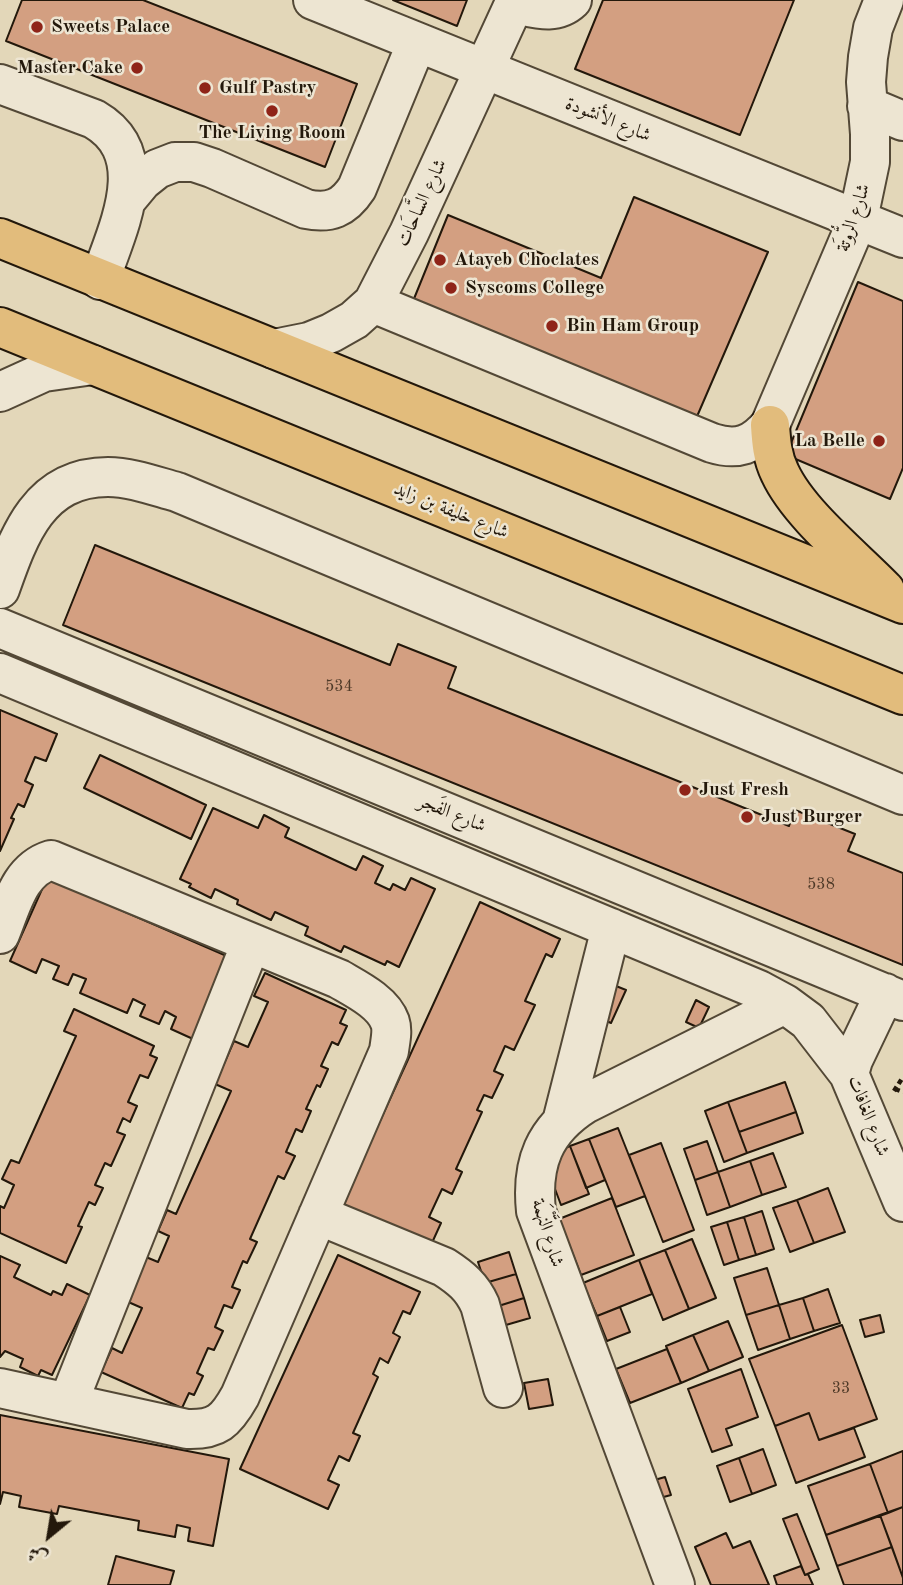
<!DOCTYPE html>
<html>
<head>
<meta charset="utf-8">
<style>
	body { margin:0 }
	#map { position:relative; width:903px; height:1585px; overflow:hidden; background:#e3d7b9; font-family:"Old Standard TT",Amiri,serif }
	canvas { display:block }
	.north { position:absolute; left:14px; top:1501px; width:70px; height:70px; -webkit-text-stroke:5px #ede5d2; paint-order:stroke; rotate:210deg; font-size:19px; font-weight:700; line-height:28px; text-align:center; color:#23180b }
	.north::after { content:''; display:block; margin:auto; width:24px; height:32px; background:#23180b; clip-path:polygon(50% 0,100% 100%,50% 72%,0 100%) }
</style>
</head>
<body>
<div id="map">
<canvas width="903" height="1585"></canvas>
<div class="north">ش</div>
</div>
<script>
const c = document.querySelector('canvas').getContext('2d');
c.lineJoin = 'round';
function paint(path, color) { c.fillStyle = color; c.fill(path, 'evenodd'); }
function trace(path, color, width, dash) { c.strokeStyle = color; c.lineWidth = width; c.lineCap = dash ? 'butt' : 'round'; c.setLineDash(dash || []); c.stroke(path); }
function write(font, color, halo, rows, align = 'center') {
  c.font = font + ' "Old Standard TT",Amiri,serif'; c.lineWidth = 5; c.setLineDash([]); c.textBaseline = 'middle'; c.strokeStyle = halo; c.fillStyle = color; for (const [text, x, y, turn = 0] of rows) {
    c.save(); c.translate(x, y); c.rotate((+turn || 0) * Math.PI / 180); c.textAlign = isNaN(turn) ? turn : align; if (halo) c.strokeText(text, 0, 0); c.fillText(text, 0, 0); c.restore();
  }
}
const building = new Path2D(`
	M22,0H143L357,84L325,167L6,41Z
	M393,0H467L457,26Z
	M603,0H794L740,135L575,69Z
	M634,197L768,252L692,428L409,311L448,215L601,278Z
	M858,282L903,301V468L890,499L786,455Z
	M95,545L390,665L398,644L456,667L448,688L789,826L795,810L855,834L848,851L903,873V965L63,625Z
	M0,710L57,734L46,761L35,757L25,781L33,785L24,807L18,804L11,818L14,819L0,851Z
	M100,755L206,805L191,839L84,788Z
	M213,808L258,828L264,815L289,828L285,837L356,870L363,856L383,866L375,883L390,890L393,884L405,890L411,878L435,889L399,967L387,961L385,965L344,946L341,952L305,935L308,927L275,912L271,920L237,904L238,900L215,889L211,898L189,887L191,884L180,879Z
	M47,878L229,957L193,1039L171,1029L176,1017L165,1011L159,1024L140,1016L145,1005L133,999L127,1013L80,993L86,979L73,974L68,985L53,979L59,966L42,959L36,973L10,961Z
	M480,902L560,939L552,957L546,954L525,1001L535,1005L514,1050L505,1046L494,1071L503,1075L492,1098L484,1095L477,1110L482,1112L456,1169L462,1172L452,1194L442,1189L429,1217L441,1223L431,1245L342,1204Z
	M265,973L346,1010L340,1023L347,1026L338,1045L332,1042L321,1066L328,1069L320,1087L317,1085L306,1109L311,1111L302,1132L296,1129L286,1152L295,1156L284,1179L278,1176L250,1239L257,1242L247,1263L243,1261L232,1287L240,1290L232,1308L224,1305L215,1327L223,1331L214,1350L208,1348L197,1373L203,1376L194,1395L189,1393L182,1408L101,1372L112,1348L122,1353L142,1308L126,1301L146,1257L158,1262L169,1236L158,1231L167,1210L176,1214L231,1091L215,1084L234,1041L248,1047L268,1002L254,996Z
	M611,984L626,990L611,1023L597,1017Z
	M696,1000L709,1007L699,1028L686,1022Z
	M74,1009L154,1046L150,1055L157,1058L148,1078L140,1075L128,1102L137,1106L130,1122L123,1118L117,1132L125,1135L111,1166L105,1163L95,1185L103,1188L95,1205L89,1202L78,1226L82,1227L66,1263L0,1233V1206L4,1208L14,1185L2,1179L11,1160L19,1163L76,1036L64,1031Z
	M785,1082L796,1112L739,1132L728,1102Z
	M728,1102L747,1153L724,1162L705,1111Z
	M796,1112L803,1133L747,1153L739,1132Z
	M618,1128L645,1196L616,1207L589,1139Z
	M589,1139L605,1180L586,1188L570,1146Z
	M707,1141L718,1172L695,1180L684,1149Z
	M661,1143L694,1230L663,1242L629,1155Z
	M570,1146L589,1194L561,1205L543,1157Z
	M773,1153L786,1187L762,1195L750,1161Z
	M750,1161L762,1195L730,1207L718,1172Z
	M718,1172L730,1207L707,1215L695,1180Z
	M828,1188L845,1232L814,1243L797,1200Z
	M612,1198L634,1255L581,1275L559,1219Z
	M797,1200L814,1243L790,1252L773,1208Z
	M762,1211L774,1249L756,1255L744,1217Z
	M744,1217L756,1255L739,1260L727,1222Z
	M727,1222L739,1260L724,1265L711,1227Z
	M692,1239L716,1298L689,1309L665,1250Z
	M665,1250L689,1309L663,1320L639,1260Z
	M509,1252L516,1274L485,1283L478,1262Z
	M338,1255L420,1292L410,1314L403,1311L393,1333L400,1337L388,1363L380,1358L373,1374L378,1377L353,1433L360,1436L349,1461L339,1456L328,1480L339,1485L328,1509L240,1469Z
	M0,1256L20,1265L14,1277L51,1295L53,1291L62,1295L67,1284L90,1295L52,1375L41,1370L38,1376L20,1367L23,1359L5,1351L0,1357Z
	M639,1260L652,1294L597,1316L583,1283Z
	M767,1268L779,1305L746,1315L734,1278Z
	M516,1274L524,1298L492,1308L485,1283Z
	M828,1289L840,1323L814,1331L803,1298Z
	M524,1298L530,1318L499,1327L492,1308Z
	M803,1298L814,1331L790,1339L779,1305Z
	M779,1305L790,1339L758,1350L746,1315Z
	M620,1307L630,1332L607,1341L597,1316Z
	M880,1315L884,1332L865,1337L860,1320Z
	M728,1321L743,1357L709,1371L693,1335Z
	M842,1325L877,1419L819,1440L809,1413L775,1426L749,1359Z
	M693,1335L709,1371L681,1383L666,1346Z
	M667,1349L681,1383L630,1403L616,1369Z
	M741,1369L758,1417L726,1429L732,1445L712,1452L688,1389Z
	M548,1379L553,1405L529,1409L524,1383Z
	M809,1413L819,1440L854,1428L865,1457L796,1483L775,1426Z
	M0,1415L229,1459L213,1546L188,1541L190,1528L177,1525L175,1537L138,1530L139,1521L59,1506L57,1514L19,1507L21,1496L3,1492L0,1504Z
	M763,1449L776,1485L752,1494L739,1458Z
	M903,1451V1507L888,1513L870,1464Z
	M739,1458L752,1494L730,1502L717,1466Z
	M870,1464L888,1513L826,1535L808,1486Z
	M665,1477L671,1495L656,1499L651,1481Z
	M903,1507V1578L880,1515Z
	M797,1514L819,1569L805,1575L783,1519Z
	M880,1515L892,1547L837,1566L826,1535Z
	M726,1533L733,1548L750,1541L769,1585H711L695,1547Z
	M892,1547L903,1578V1585H844L837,1566Z
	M116,1556L174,1571L170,1585H108Z
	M801,1566L805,1575L808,1574L813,1585H777L774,1576Z`);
paint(building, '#d39f81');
trace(building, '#23180b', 2);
const minor = new Path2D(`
	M313,0L903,238
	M514,4C535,8 555,16 572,0
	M0,84L94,119C156,155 117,229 100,280
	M867,106L903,121
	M127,199L142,181L157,169L175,162H194L212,168L306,209C330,214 344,208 357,188L417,42
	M373,303L712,443C738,451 753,445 770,425L858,219L870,162V134L866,82L868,57L873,28L884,0
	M274,349L309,342L331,333L354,320L373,303L409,233L516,0
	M0,392L44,372L93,365
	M0,589C19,535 39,477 108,477C131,477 155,486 177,492L903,795
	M0,628L903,1001
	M0,673L759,990L785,1004L808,1021L849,1074
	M0,934C12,905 19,870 51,860L339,979C356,989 383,1002 390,1022C393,1031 390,1042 389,1051L240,1396C226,1421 217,1430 187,1429L0,1388
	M885,993L853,1060L849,1074L903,1202
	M563,1118L611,928
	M318,1215L444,1267C461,1278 472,1287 480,1305L503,1388
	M68,1403L251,943
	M675,1585L536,1211C531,1163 544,1130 585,1104L785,1004`);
const highway = new Path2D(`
	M0,238L903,604
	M0,327L903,695
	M770,425C771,441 772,457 780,473C799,514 853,557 885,590`);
trace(minor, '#534836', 42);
trace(highway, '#23180b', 42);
trace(new Path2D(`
	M895,1089L903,1092
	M894,1091L903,1077`), '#23180b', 4.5, [5, 3.5]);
trace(minor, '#ede5d2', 38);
trace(highway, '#e2bc7c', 38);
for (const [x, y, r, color] of [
	[37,27,7,"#8f2418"],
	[137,68,7,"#8f2418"],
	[205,88,7,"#8f2418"],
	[272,111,7,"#8f2418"],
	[440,260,7,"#8f2418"],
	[451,288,7,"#8f2418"],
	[552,326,7,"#8f2418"],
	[879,441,7,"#8f2418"],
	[685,790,7,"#8f2418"],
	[747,817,7,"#8f2418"]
]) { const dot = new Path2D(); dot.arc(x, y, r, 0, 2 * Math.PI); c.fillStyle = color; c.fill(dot); trace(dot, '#ede5d2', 2.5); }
write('16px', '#4f3a28', null, [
	["534",339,687],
	["538",821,885],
	["33",841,1389]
]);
write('bold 19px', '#23180b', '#ede5d2', [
	["Sweets Palace",51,27],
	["Master Cake",123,68,"right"],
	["Gulf Pastry",219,88],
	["The Living Room",272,133,"center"],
	["Atayeb Choclates",454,260],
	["Syscoms College",465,288],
	["Bin Ham Group",566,326],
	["La Belle",865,441,"right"],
	["Just Fresh",699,790],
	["Just Burger",761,817]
], 'left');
write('19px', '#23180b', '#ede5d2', [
	["شارع الأنشودة",608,120,22],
	["شارع السَّاحَات",422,203,-65],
	["شارع الرُّوتَة",854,218,-72],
	["شارع خليفة بن زايد",451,511,22],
	["شارع الفَجر",452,814,22],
	["شارع الغافات",868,1116,69],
	["شارع النَّهْمَة",547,1233,73]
]);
</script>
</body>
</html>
